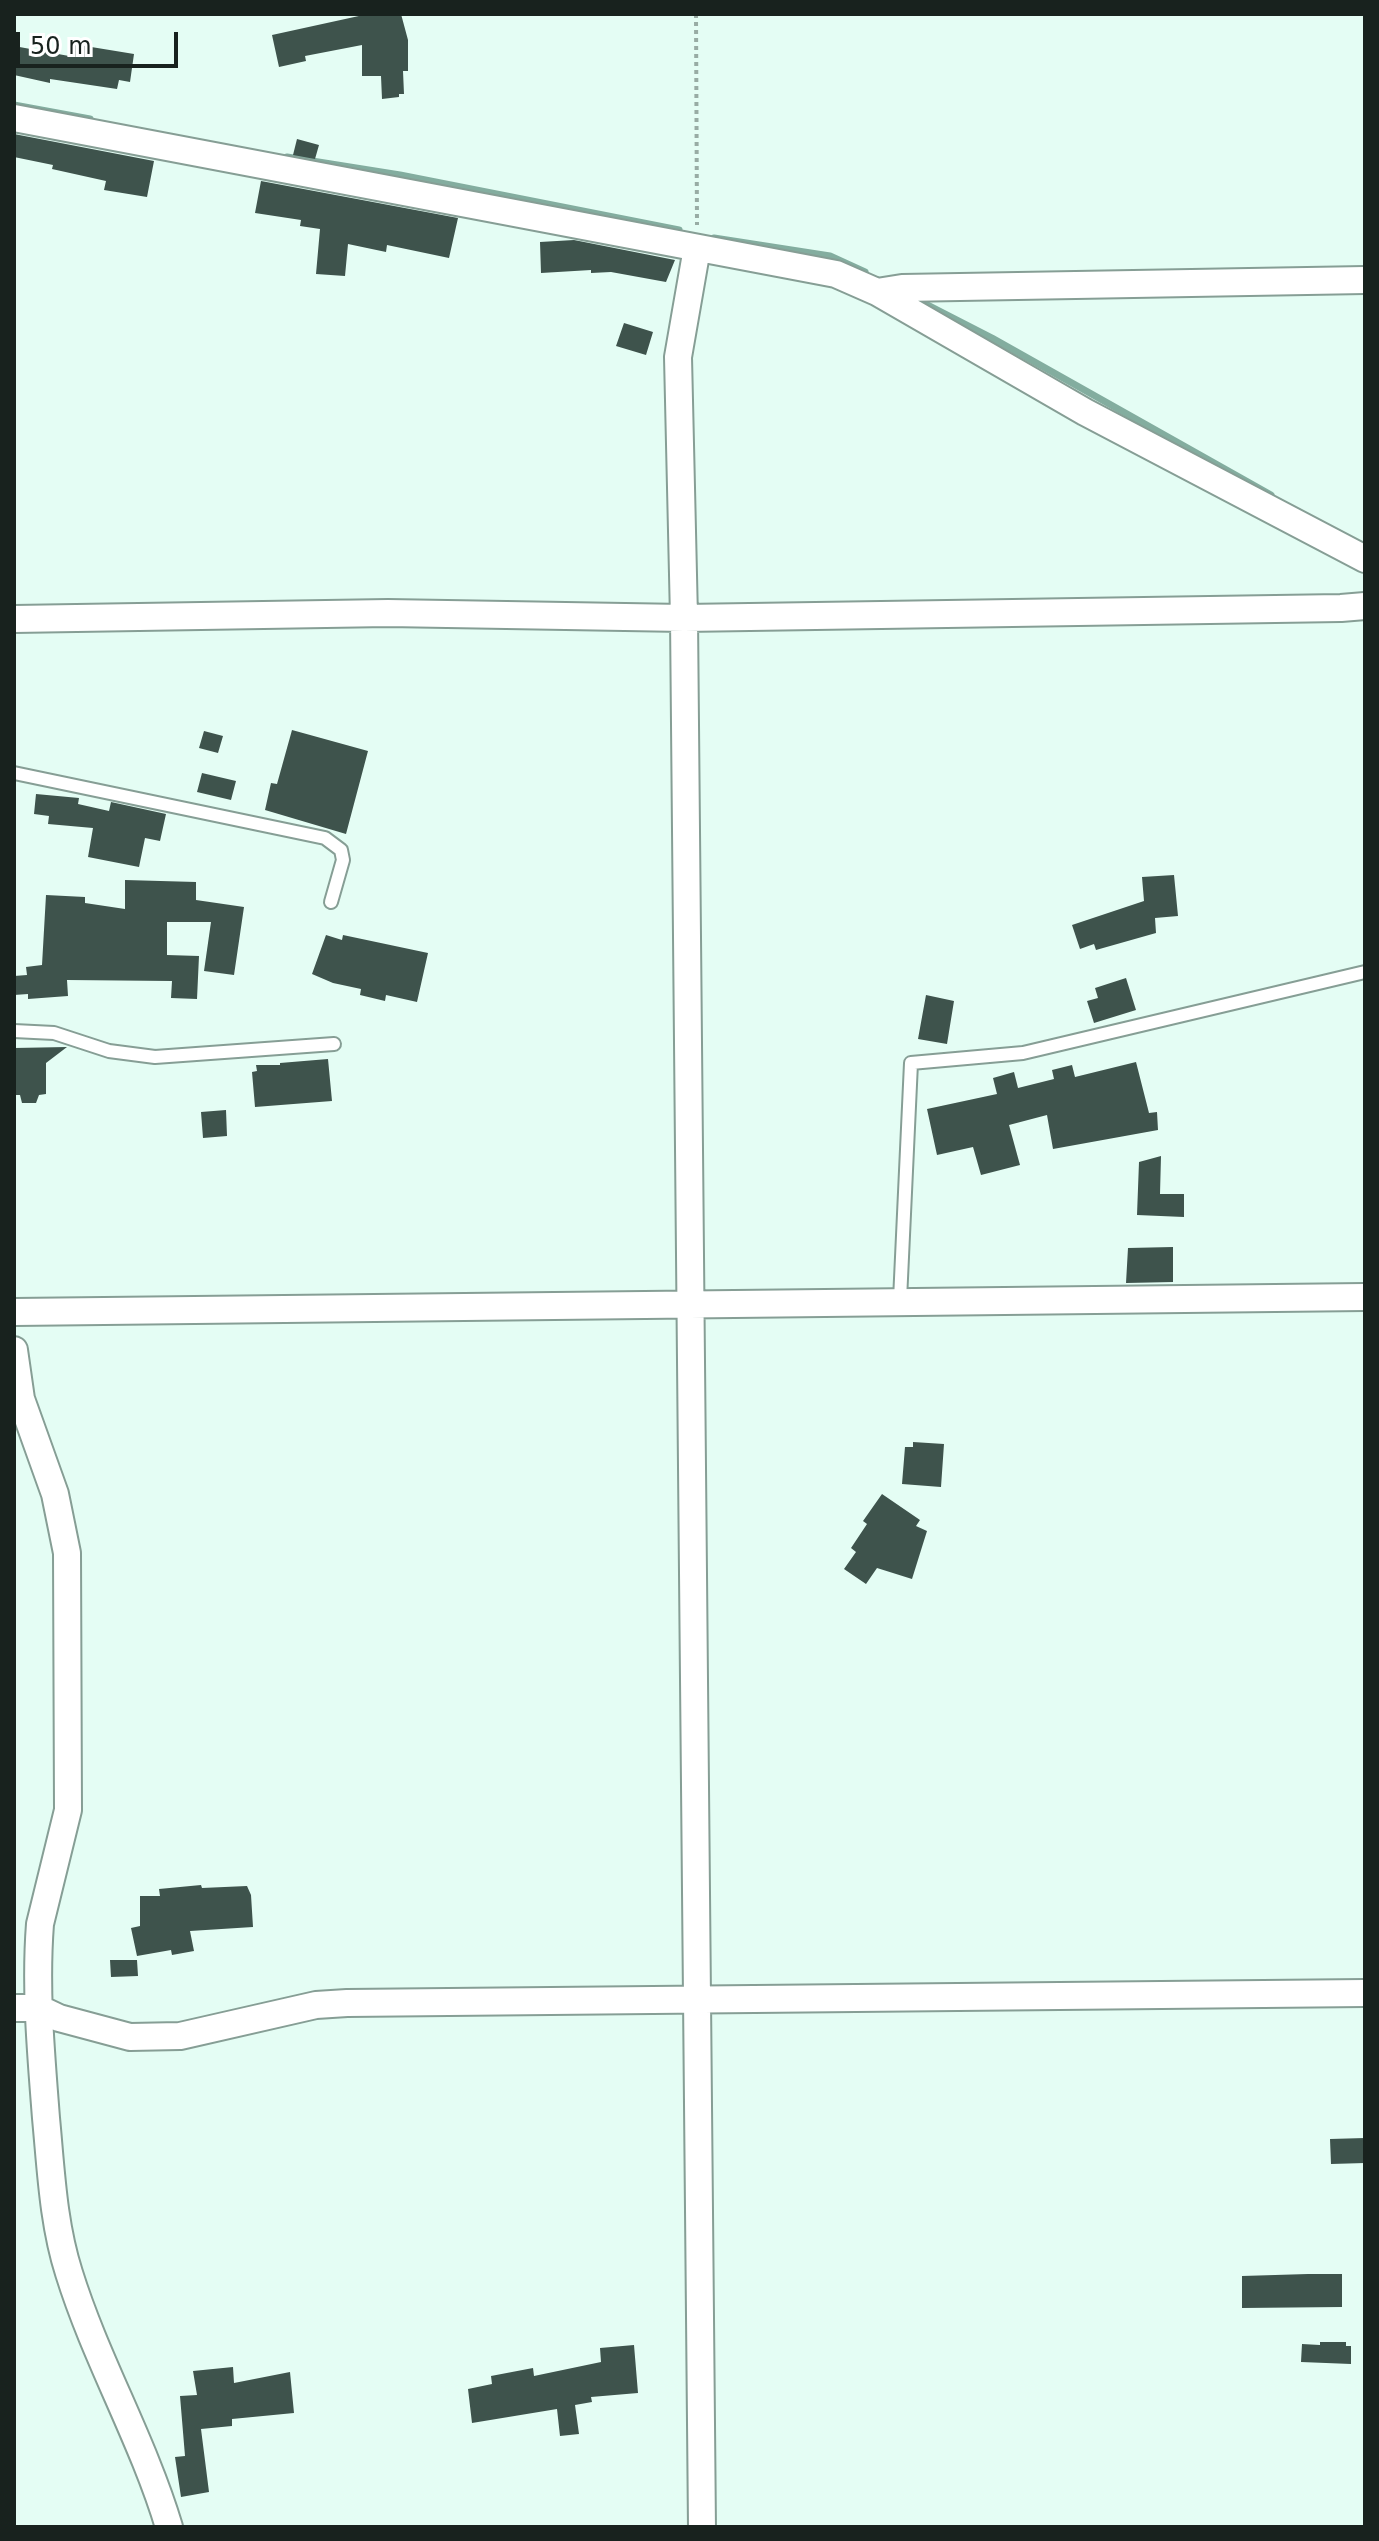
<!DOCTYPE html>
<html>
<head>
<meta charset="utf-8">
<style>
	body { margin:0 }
	#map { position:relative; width:1379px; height:2541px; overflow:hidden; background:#e4fdf4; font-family:"DejaVu Sans",sans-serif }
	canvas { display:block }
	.frame { position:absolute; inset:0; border:16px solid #18221e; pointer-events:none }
	.scale { position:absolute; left:16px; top:32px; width:162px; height:36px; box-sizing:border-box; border:4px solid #18221e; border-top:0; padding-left:10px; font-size:24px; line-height:28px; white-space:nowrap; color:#18221e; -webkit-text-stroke:6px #fff; paint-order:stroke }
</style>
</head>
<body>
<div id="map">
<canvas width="1379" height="2541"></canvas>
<div class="frame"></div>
<div class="scale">50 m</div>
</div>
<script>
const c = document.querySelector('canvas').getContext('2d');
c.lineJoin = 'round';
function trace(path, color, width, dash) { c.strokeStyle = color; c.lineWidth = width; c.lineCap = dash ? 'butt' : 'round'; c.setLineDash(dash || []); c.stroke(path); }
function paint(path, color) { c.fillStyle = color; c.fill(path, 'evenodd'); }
trace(new Path2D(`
	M14,105L90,119
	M287,157L400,175L679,230
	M714,238L830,256L865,272
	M914,298L992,338L1271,495`), '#83ad9f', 7);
paint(new Path2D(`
	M368,14H401L408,40V71H403L404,94H399V97L382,99L381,76H362V45L305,56L306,61L279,67L272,35Z
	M73,44L134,54L130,82L119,80L117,89L50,79V83L14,75V46L69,56Z
	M14,134L154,161L147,197L104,190L106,181L52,169L53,165L14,157Z
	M297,139L319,145L315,159L293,155Z
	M261,181L458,218L449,258L387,245L386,252L348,244L345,276L316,274L320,229L300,226L301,220L255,213Z
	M574,240L675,260L666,282L611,272L591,273V270L541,273L540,242Z
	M624,323L653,332L646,355L616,346Z
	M292,730L368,751L346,834L265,810L271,783L277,784Z
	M204,731L223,736L218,753L199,748Z
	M202,773L236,781L231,800L197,792Z
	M36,794L79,798L78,804L109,811L111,802L166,814L160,841L145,838L139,867L88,857L93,828L48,824L49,816L34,814Z
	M1174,875L1178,916L1155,918L1156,933L1096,950L1094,944L1080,949L1072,925L1144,901L1142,877Z
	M125,880L196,882V900L244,907L234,975L204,971L211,922H167V955L199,956L197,999L171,998L172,981L67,980L68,996L28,999V994L14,995V976L27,975L26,967L42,965L46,895L85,897V903L125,909Z
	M326,935L342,940L343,935L428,953L417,1002L386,995L385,1001L360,995L361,989L333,983L312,974Z
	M1126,978L1136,1010L1094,1023L1087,1001L1098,998L1095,988Z
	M926,995L954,1001L947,1044L918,1039Z
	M67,1047L46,1063V1094L39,1095L36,1103H22L20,1095H14V1048Z
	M328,1059L332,1101L255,1107L252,1072L257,1071L256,1065H280V1063Z
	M1136,1062L1149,1113L1157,1112L1158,1130L1053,1149L1047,1115L1009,1125L1020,1165L981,1175L973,1147L937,1155L927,1109L997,1094L993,1078L1014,1072L1018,1088L1054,1079L1052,1070L1072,1065L1075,1077Z
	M226,1110L227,1136L203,1138L201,1112Z
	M1161,1156L1160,1194H1184V1217L1137,1215L1139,1162Z
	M1173,1247V1282L1126,1283L1128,1248Z
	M913,1442L944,1444L941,1487L902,1484L905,1447H913Z
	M882,1494L920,1520L916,1526L927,1531L912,1579L877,1568L866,1584L844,1569L856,1552L851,1548L867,1524L863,1521Z
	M201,1885L202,1888L247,1886L251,1895L253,1927L190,1931L194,1951L172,1955L171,1950L137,1956L131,1928L140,1926V1896H160L159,1889Z
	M110,1960H137L138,1976L111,1977Z
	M1365,2138V2163L1331,2164L1330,2139Z
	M1308,2274H1342V2307L1242,2308V2276Z
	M1320,2342H1346V2346H1351V2364L1301,2362L1302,2344L1320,2345Z
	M634,2345L638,2393L591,2397L592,2402L575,2405L579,2434L560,2436L557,2409L472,2423L468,2389L492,2384L491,2376L533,2368L534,2376L601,2362L600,2348Z
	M233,2367L234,2383L290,2372L294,2413L232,2419V2426L201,2429L209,2492L181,2497L175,2457L185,2456L180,2396L197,2395L193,2371Z`), '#3e534c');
const service = new Path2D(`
	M14,773L325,838L341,850L343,860L331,902
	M14,1031L54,1033L109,1051L155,1057L334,1044
	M900,1300L911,1063L1023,1053L1365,972`);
const minor = new Path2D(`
	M14,118L836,274L877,292L1085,412L1365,559
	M697,248L678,357L684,618L702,2527
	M877,292L902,288L1365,280
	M14,619L388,613L684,618L1341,608L1365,606
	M14,1312L1365,1297
	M14,1350L21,1399L55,1494L67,1553L68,1810L40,1924C35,1989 41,2053 46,2118C51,2170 53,2223 69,2273C96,2360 143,2440 169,2527
	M14,2008H38L59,2018L130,2037L180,2036L316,2005L347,2003L1365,1993`);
trace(service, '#869e95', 16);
trace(minor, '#869e95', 30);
trace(new Path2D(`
	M696,14L697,225`), '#98aca4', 4, [4, 4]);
trace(service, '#fff', 12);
trace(minor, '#fff', 26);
</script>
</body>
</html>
